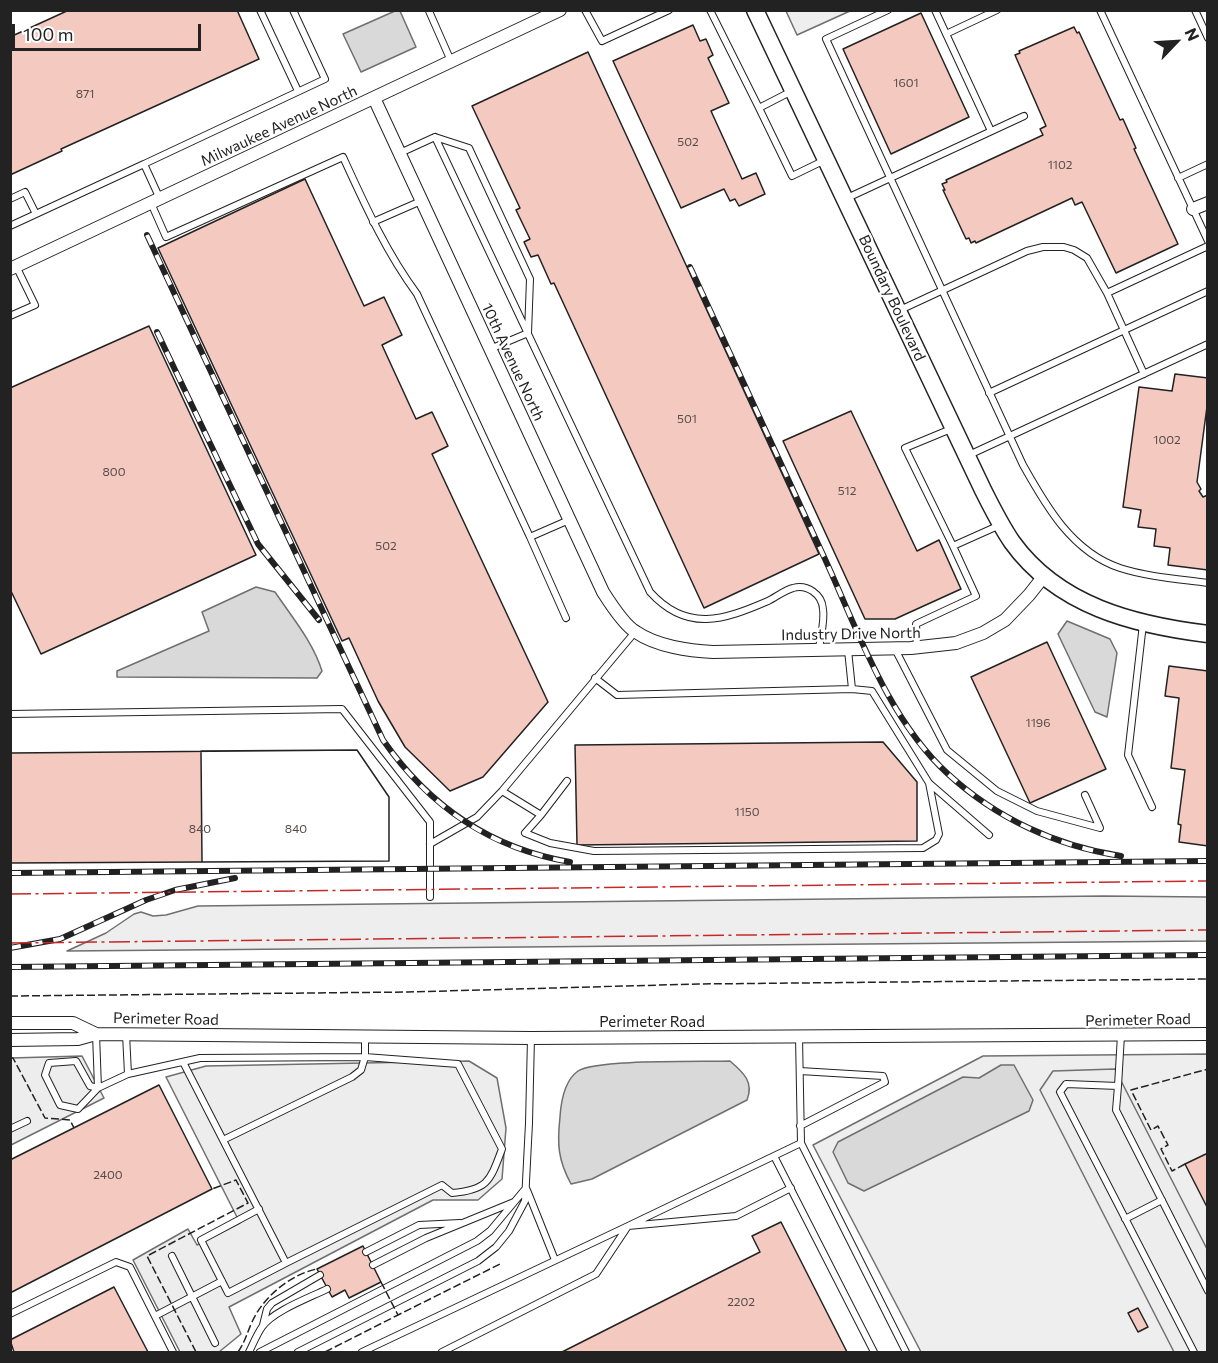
<!DOCTYPE html>
<html>
<head>
<meta charset="utf-8">
<style>
	body { margin:0 }
	#map { position:relative; width:1218px; height:1363px; overflow:hidden; background:#fff; font-family:Commissioner,sans-serif }
	canvas { display:block }
	.frame { position:absolute; inset:0; border:12px solid #222; pointer-events:none }
	.north { position:absolute; left:1146px; top:12px; width:60px; height:60px; -webkit-text-stroke:4px #fff; paint-order:stroke; rotate:65deg; font-size:16px; font-weight:700; line-height:24px; text-align:center; color:#222 }
	.north::after { content:''; display:block; margin:auto; width:21px; height:27px; background:#222; clip-path:polygon(50% 0,100% 100%,50% 72%,0 100%) }
	.scale { position:absolute; left:12px; top:24px; width:189px; height:27px; box-sizing:border-box; border:3px solid #222; border-top:0; padding-left:8px; font-size:18px; line-height:21px; white-space:nowrap; color:#222; -webkit-text-stroke:4px #fff; paint-order:stroke }
</style>
</head>
<body>
<div id="map">
<canvas width="1218" height="1363"></canvas>
<div class="frame"></div>
<div class="north">N</div>
<div class="scale">100 m</div>
</div>
<script>
const c = document.querySelector('canvas').getContext('2d');
c.lineJoin = 'round';
function paint(path, color) { c.fillStyle = color; c.fill(path, 'evenodd'); }
function trace(path, color, width, dash) { c.strokeStyle = color; c.lineWidth = width; c.lineCap = dash ? 'butt' : 'round'; c.setLineDash(dash || []); c.stroke(path); }
function write(font, color, halo, rows, align = 'center') {
  c.font = font + ' Commissioner,sans-serif'; c.lineWidth = 4.5; c.setLineDash([]); c.textBaseline = 'middle'; c.strokeStyle = halo; c.fillStyle = color; for (const [text, x, y, turn = 0] of rows) {
    c.save(); c.translate(x, y); c.rotate((+turn || 0) * Math.PI / 180); c.textAlign = isNaN(turn) ? turn : align; if (halo) c.strokeText(text, 0, 0); c.fillText(text, 0, 0); c.restore();
  }
}
const green = new Path2D(`
	M786,11H850L797,35Z
	M1104,896L1207,897V941L67,951L106,933L134,914L141,912L153,916L166,915L198,906Z
	M1207,1054V1352H921L813,1145L983,1056Z`);
paint(green, '#eee');
trace(green, '#6f6f6f', 1.5);
const parking = new Path2D(`
	M82,1056L104,1098L11,1145V1058Z
	M469,1061L497,1078L506,1128L502,1179L478,1200H433L229,1307L241,1334L219,1352H180L133,1260L188,1229L197,1245L240,1223L166,1077L206,1066Z
	M1115,1069L1207,1249V1352H1174L1040,1090L1053,1071Z`);
paint(parking, '#ededed');
trace(parking, '#6f6f6f', 1.5);
const water = new Path2D(`
	M395,11H400L416,47L361,72L343,34Z
	M256,587L275,592C292,617 313,642 322,671L317,678L117,677V671L209,631L202,612Z
	M1067,621L1110,639L1117,653L1107,717L1095,712L1058,634Z
	M730,1061C744,1073 754,1082 747,1100L592,1179L571,1184C558,1160 557,1144 560,1117C561,1101 564,1081 578,1071C595,1059 703,1062 730,1061Z
	M1001,1065H1014L1033,1100L1029,1111L864,1191L848,1183L833,1152L838,1142L963,1077L979,1078Z`);
paint(water, '#d9d9d9');
trace(water, '#6f6f6f', 1.5);
const building = new Path2D(`
	M69,10H237L259,59L61,149L62,151L10,175V37Z
	M921,13L969,117L891,154L843,49Z
	M693,25L700,41L706,39L713,55L708,58L729,103L711,111L742,179L756,173L765,194L739,206L735,199L730,201L724,189L681,208L613,61Z
	M1074,27L1077,33L1079,32L1120,120L1123,119L1136,148L1134,149L1178,244L1116,273L1082,202L1075,205L1072,198L976,243L975,241L971,243L969,238L966,239L943,190H945L942,184L947,182L946,180L1043,135L1040,129L1046,126L1015,55L1020,53L1019,51Z
	M588,52L819,554L704,608L554,283L551,284L538,255L531,257L524,242L530,239L516,210L520,208L472,106Z
	M305,179L364,306L384,297L402,335L382,345L416,419L432,412L448,446L432,454L548,702L483,777L450,791L405,747L378,701L349,638L342,641L158,248Z
	M149,326L256,555L41,654L10,589V388Z
	M1175,374L1208,378V399L1197,482L1201,489L1199,491L1203,497L1208,495V570L1168,565L1170,548L1154,546L1156,529L1138,527L1141,510L1123,507L1139,387L1172,391Z
	M851,411L917,551L939,540L961,589L895,619H865L783,441Z
	M1047,642L1106,769L1030,803L971,677Z
	M1169,666L1208,671V846L1179,842L1181,825L1178,824L1185,770L1171,768L1179,698L1165,696Z
	M883,742L917,782V841L577,845L575,745Z
	M357,750L389,797V861L10,863V753Z
	M357,750L389,797V861L202,862L201,751Z
	M159,1085L212,1189L10,1293V1160Z
	M1208,1153V1209L1185,1164Z
	M781,1222L847,1352H562L760,1252L752,1236Z
	M363,1246L381,1282L349,1298L345,1290L332,1297L317,1269Z
	M114,1287L148,1352H14L10,1340Z
	M1138,1308L1148,1327L1138,1332L1128,1313Z`);
paint(building, '#f3c9c0');
trace(building, '#222', 1.5);
const lane = new Path2D(`
	M260,10L298,91
	M430,10L429,11L451,61
	M585,10L602,41L669,10
	M710,10L759,108L792,91
	M888,10L826,39L1023,465C1046,506 1072,552 1120,568C1148,577 1178,579 1208,583
	M935,10L991,131
	M1100,10L1208,241
	M1195,10L1208,38
	M946,34L997,10
	M759,108L792,176L825,160
	M435,137L469,148L530,279L528,333L490,349
	M400,153L435,137L650,592C687,633 724,620 768,601C776,597 785,590 793,588C807,584 822,594 823,609C825,622 820,637 819,650
	M144,164L325,79L293,10
	M1178,178L1208,164
	M10,199L25,192L36,214
	M845,199L1024,116
	M151,203L166,237L343,157C365,205 386,252 417,294L530,537
	M373,222L421,201
	M10,226L144,164L160,199
	M1107,293L1208,246
	M900,310L1027,251L1043,247H1064L1074,250L1087,258L1107,293L1144,374
	M10,316L35,305L16,266
	M989,393L1208,291
	M951,429L905,448L953,546
	M969,455L1208,344
	M566,618L530,537L569,520
	M1143,624L1128,755L1152,807
	M917,647L916,624L976,596L953,546L1000,525
	M895,649L947,750L997,791L1037,811L1100,828L1085,795
	M595,678L617,695L852,689L848,650
	M852,689L872,691L929,783L989,835
	M10,714L342,709L430,822V897
	M502,791L541,815L567,781
	M541,815L525,833L550,843L594,851L923,848L936,840L939,834L929,783
	M430,844L477,817L502,791L635,632
	M96,1034L98,1088L78,1109L60,1105L45,1075L49,1063L76,1061L90,1086L98,1088L128,1074
	M126,1034L128,1074L200,1058L365,1057L361,1070L352,1077L223,1140
	M1121,1035L1118,1086L1066,1084L1060,1092L1194,1352
	M799,1037L801,1143L906,1352
	M183,1062L286,1263L228,1293L201,1240L259,1209
	M800,1071L883,1076L885,1082L800,1126
	M1118,1086L1116,1110L1208,1291
	M10,1129L27,1121
	M774,1156L874,1352
	M527,1190L555,1260
	M1125,1219L1162,1200
	M366,1252L419,1225L460,1223
	M172,1256L215,1343
	M286,1263L442,1185L452,1193C488,1190 490,1181 502,1149L458,1064L365,1057V1037
	M373,1265L426,1238L514,1202
	M10,1314L116,1262L130,1267L173,1352
	M155,1316L222,1281
	M263,1325L267,1309L272,1303L320,1275
	M249,1352C253,1344 257,1334 262,1327C273,1311 309,1298 327,1289
	M260,1352L477,1241L490,1231L526,1188
	M298,1352L478,1261L496,1247L509,1231L525,1201L529,1123L531,1038
	M362,1352L628,1226L736,1216L791,1188
	M442,1352L596,1274L628,1226L801,1143`);
const street = new Path2D(`
	M374,98L603,592C610,603 625,626 636,632C656,646 689,651 713,652L911,648L956,643L983,633L1005,620L1029,595L1044,576
	M1193,209L1208,203
	M10,269L560,10
	M10,1023H73L96,1034
	M10,1040L78,1039L96,1034L531,1038L1208,1034`);
const secondary = new Path2D(`
	M755,10L983,490C992,508 1001,526 1012,542C1058,606 1134,625 1208,634`);
trace(lane, '#222', 8);
trace(street, '#222', 14);
trace(secondary, '#222', 19);
trace(lane, '#fff', 6);
trace(street, '#fff', 12);
trace(secondary, '#fff', 16);
const rail = new Path2D(`
	M147,235L383,740C429,806 489,848 570,862
	M690,267C735,364 780,462 825,559C858,631 888,719 948,774C996,818 1056,846 1121,856
	M157,332L258,544L319,620
	M10,873L1208,861
	M10,948L60,939L146,900L175,890L235,878
	M10,967L1208,955`);
trace(rail, '#222', 6);
trace(rail, '#fff', 4, [11]);
trace(new Path2D(`
	M10,996L408,992L698,984L1208,979
	M10,1058H13L45,1118L70,1120L74,1128
	M1185,1164L1172,1171L1161,1149L1168,1145L1158,1126L1151,1130L1131,1090L1208,1069
	M381,1282L398,1315L500,1264
	M196,1352L147,1256L248,1203L236,1180L212,1189
	M238,1352C245,1342 247,1333 252,1322C263,1297 291,1274 317,1269
	M325,1352L398,1315`), '#222', 1.5, [8, 3]);
trace(new Path2D(`
	M10,894L1208,881
	M10,943L1208,930`), '#c62828', 1.5, [21, 4.5, 3, 4.5]);
write('12px', '#564c4a', null, [
	["1601",906,83],
	["871",85,94],
	["502",688,142],
	["1102",1060,165],
	["501",687,419],
	["1002",1167,440],
	["800",114,472],
	["512",847,491],
	["502",386,546],
	["1196",1038,723],
	["1150",747,812],
	["840",200,829],
	["840",296,829],
	["2400",108,1175],
	["2202",741,1302]
]);
write('15px', '#222', '#fff', [
	["Milwaukee Avenue North",279,126,-25],
	["Boundary Boulevard",892,298,65],
	["10th Avenue North",513,362,65],
	["Industry Drive North",851,634,-1],
	["Perimeter Road",166,1019,1],
	["Perimeter Road",1138,1020,-1],
	["Perimeter Road",652,1022]
]);
</script>
</body>
</html>
